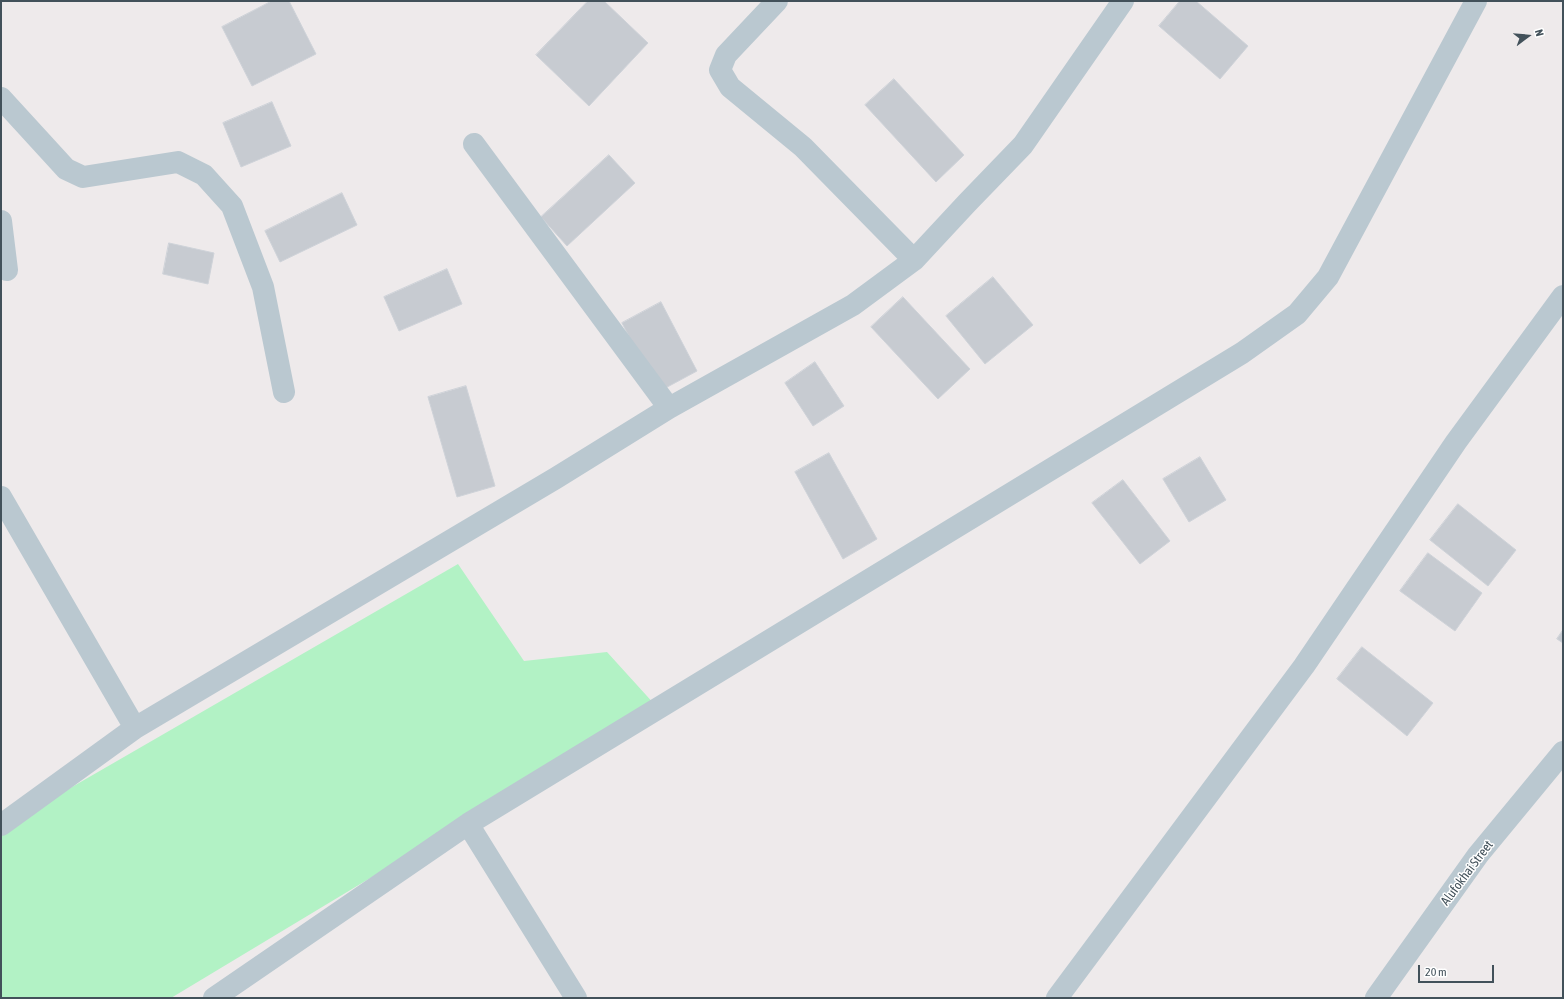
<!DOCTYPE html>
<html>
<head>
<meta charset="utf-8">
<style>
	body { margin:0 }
	#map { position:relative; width:1564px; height:999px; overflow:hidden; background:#eeeaeb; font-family:"Asap Condensed",sans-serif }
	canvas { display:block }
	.frame { position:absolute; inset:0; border:2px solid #42515a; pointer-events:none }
	.north { position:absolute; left:1508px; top:16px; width:40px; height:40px; -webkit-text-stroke:3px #fff; paint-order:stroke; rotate:74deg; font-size:11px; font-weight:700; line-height:16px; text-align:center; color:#42515a }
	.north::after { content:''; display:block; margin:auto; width:14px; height:18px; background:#42515a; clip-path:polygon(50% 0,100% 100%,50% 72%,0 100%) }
	.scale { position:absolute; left:1418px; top:965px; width:76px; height:18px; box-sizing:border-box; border:2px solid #42515a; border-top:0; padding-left:5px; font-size:12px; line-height:14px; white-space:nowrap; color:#42515a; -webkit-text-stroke:3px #fff; paint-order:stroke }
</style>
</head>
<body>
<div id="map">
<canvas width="1564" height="999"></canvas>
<div class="frame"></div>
<div class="north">N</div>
<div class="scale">20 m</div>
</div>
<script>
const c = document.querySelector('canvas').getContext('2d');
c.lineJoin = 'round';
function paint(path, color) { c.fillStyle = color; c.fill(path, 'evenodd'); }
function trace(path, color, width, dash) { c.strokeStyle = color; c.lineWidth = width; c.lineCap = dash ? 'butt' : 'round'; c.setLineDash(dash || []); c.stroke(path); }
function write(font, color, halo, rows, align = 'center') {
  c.font = font + ' "Asap Condensed",sans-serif'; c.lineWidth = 3; c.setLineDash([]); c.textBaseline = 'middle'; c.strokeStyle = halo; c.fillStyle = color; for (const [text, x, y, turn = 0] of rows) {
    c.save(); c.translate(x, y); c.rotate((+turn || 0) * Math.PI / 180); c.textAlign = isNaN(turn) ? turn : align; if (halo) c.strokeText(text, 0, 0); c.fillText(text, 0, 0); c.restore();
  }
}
paint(new Path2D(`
	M458,564L524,661L607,652L656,706L171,998H1V828Z`), '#b2f2c5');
const building = new Path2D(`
	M272,1H289L316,54L252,86L222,27Z
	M588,1H604L648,43L589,106L536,55Z
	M1180,1H1196L1248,46L1220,79L1159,26Z
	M894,79L964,155L936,182L865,105Z
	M272,102L291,146L241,167L223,123Z
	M609,155L635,183L567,246L541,217Z
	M342,193L357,225L280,262L265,231Z
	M169,243L214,253L208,284L163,274Z
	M447,269L462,304L399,331L384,297Z
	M993,277L1033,325L985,364L946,316Z
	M903,297L970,369L938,399L871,327Z
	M661,302L697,371L658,392L622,323Z
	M815,362L844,406L813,426L785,383Z
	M466,386L495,486L457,497L428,397Z
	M829,453L877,539L843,559L795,472Z
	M1200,457L1226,500L1189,522L1163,479Z
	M1123,480L1170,541L1140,564L1092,503Z
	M1458,504L1516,550L1488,586L1430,540Z
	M1428,553L1482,593L1455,631L1400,591Z
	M1563,630V643L1557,639Z
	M1362,647L1433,703L1407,736L1337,679Z`);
paint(building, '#c7cbd1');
trace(building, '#ced2d8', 1);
trace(new Path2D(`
	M777,1L726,55L720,70L730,87L803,147L914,260
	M1,98L66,169L83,177L178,162L204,175L232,206L263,287L284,392
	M474,144L669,408
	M1,221L7,270
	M1,497L135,728
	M468,824L576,998
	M1,825L135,728L556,478L669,408L853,305L914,260L967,203L1023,145L1123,1
	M214,998L468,824L1242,353L1297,314L1328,277L1476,1
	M1057,998L1304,666L1456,442L1563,296
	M1376,998L1478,855L1563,752`), '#bac8d0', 22);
write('13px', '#42515a', '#fff', [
	["Alufokhai Street",1467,873,-53]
]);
</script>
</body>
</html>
